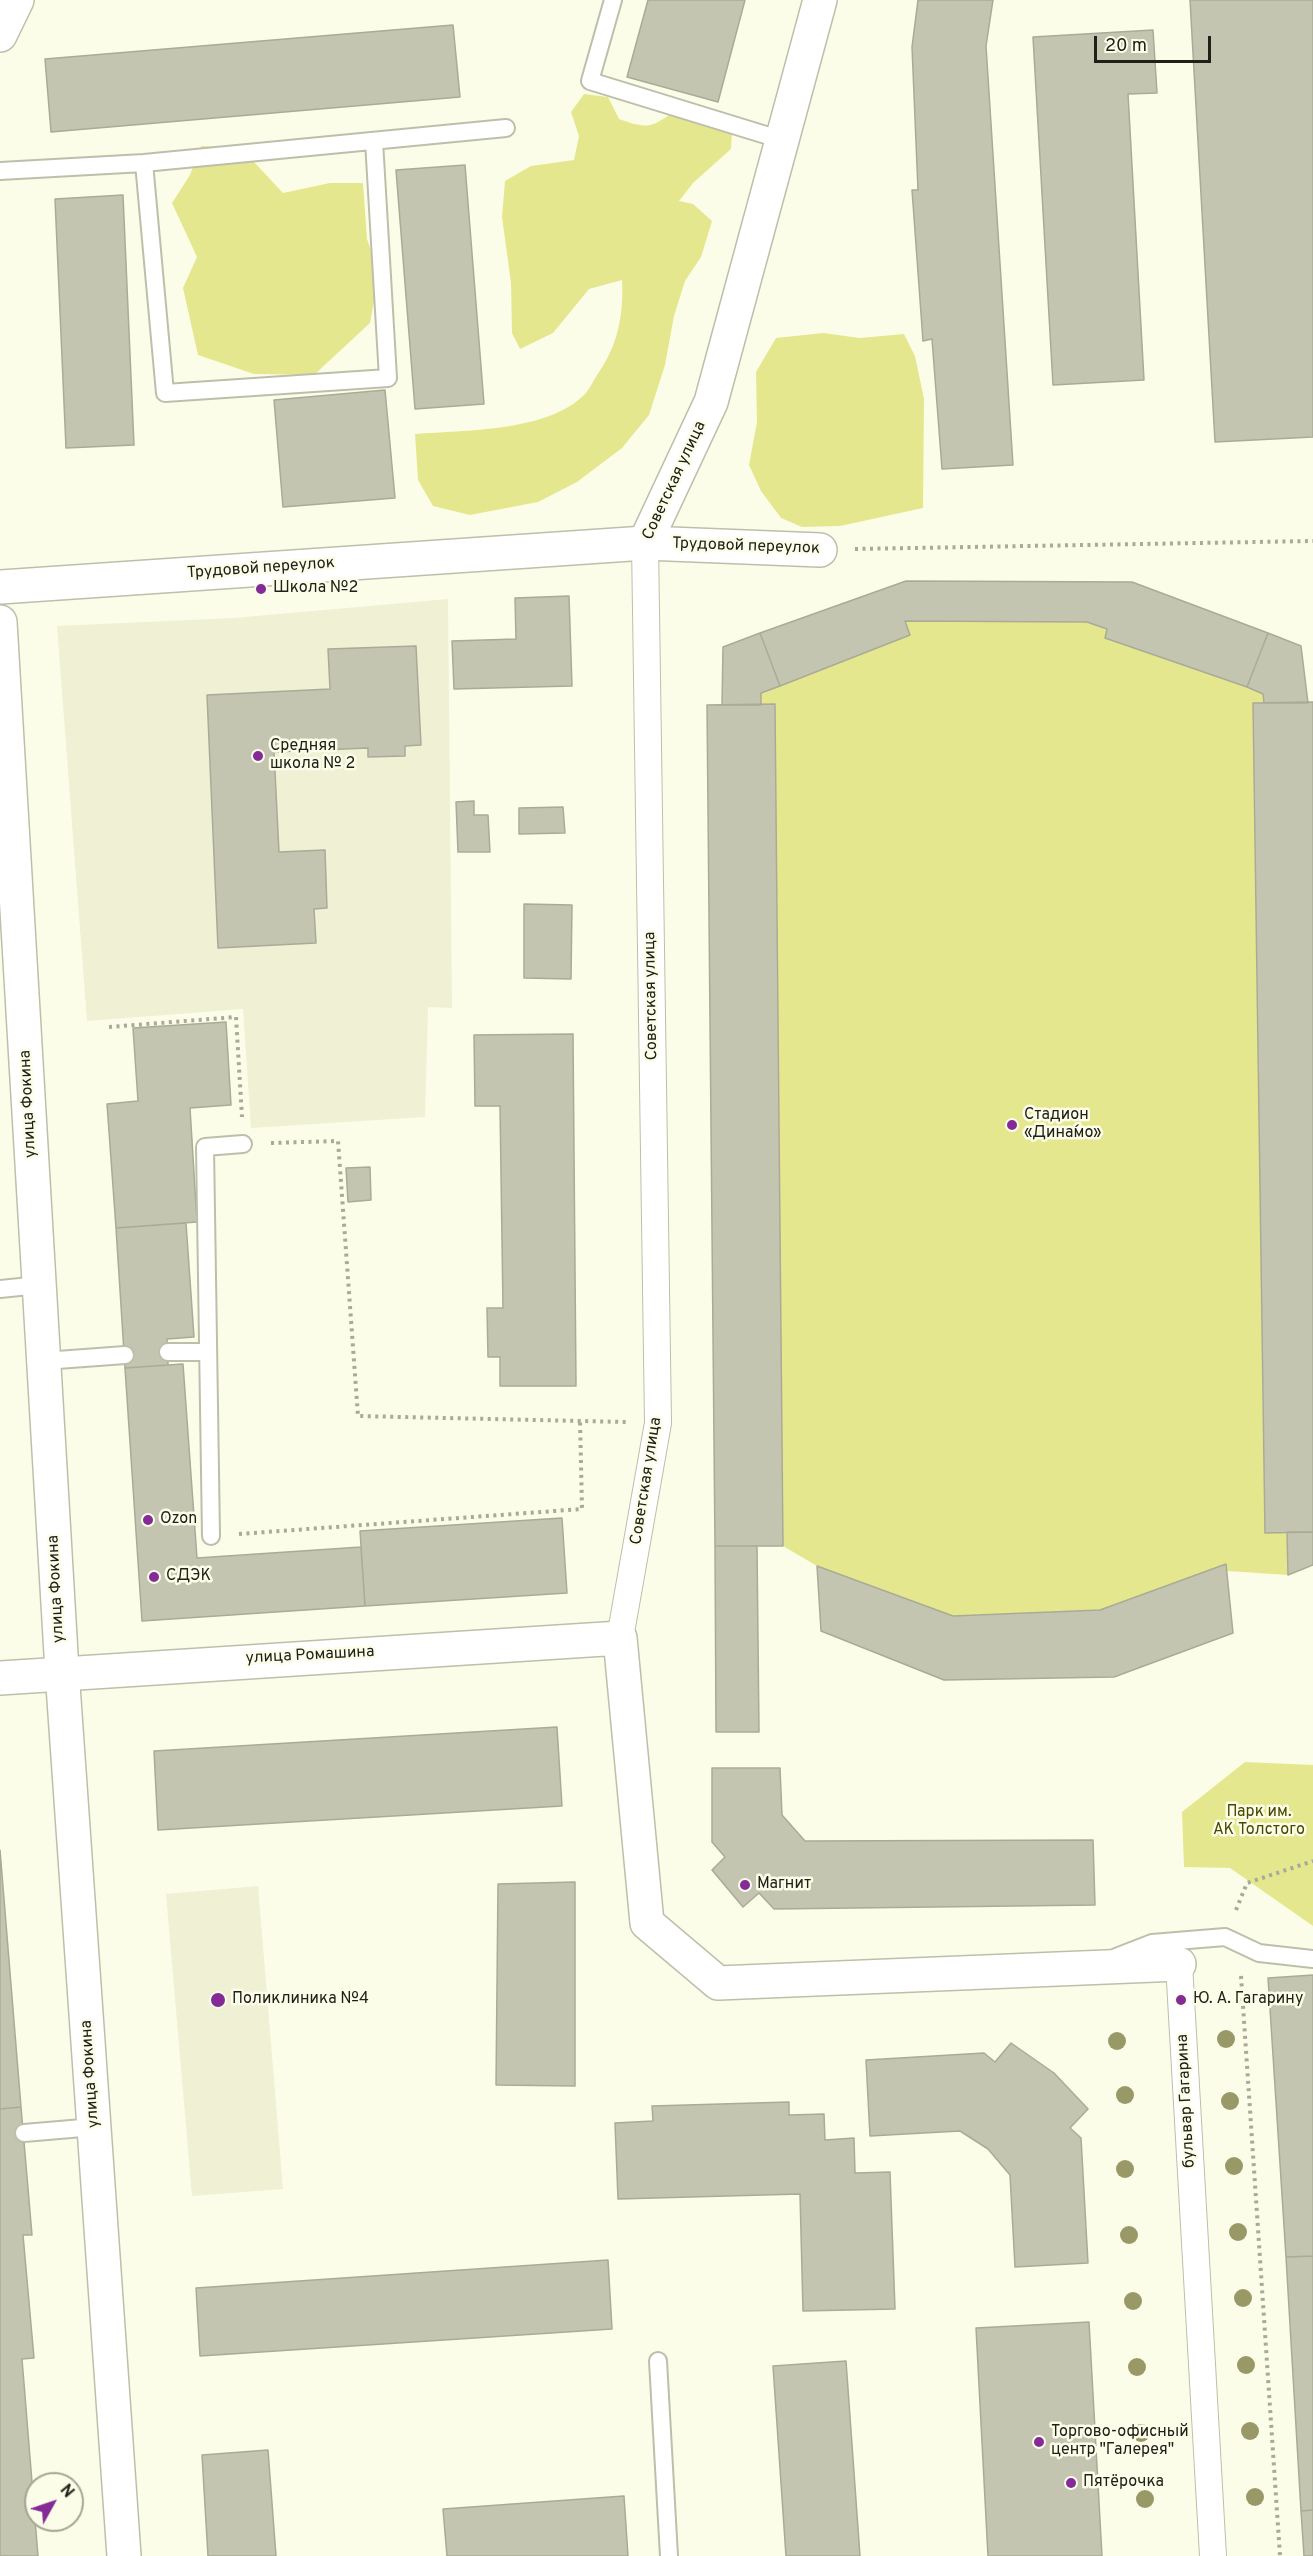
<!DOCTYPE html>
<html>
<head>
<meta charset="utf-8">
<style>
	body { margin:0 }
	#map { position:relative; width:1313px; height:2556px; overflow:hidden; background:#fcfde8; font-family:Overpass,sans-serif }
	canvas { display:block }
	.north { position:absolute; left:24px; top:2472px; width:60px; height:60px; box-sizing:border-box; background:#fcfde8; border:2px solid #a4a595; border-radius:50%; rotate:50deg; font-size:16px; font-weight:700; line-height:24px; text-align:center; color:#202019 }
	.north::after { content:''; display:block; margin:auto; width:21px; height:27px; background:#842b98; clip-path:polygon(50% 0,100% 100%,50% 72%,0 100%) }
	.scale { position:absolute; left:1094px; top:36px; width:117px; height:27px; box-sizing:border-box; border:3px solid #202019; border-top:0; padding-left:8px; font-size:18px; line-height:21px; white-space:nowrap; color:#202019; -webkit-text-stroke:4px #fcfde8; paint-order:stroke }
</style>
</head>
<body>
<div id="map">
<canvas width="1313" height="2556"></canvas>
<div class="north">N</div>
<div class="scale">20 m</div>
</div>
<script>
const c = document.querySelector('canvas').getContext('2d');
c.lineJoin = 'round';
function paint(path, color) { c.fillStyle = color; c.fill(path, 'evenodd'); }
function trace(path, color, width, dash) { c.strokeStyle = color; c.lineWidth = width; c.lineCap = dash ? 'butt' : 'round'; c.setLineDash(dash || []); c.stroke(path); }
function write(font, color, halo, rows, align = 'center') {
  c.font = font + ' Overpass,sans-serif'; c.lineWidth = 5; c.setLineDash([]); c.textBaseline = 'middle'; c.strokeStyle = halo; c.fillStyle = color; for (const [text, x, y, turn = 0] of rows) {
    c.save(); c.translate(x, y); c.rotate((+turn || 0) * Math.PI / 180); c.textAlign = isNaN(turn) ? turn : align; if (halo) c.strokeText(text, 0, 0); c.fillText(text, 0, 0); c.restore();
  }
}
paint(new Path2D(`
	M448,599L452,1008L428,1007L425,1117L251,1128L243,1009L87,1021L57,626L234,618Z
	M258,1886L283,2189L192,2196L166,1894Z`), '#eff0d4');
paint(new Path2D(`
	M584,94L608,97L619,119C652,131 653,126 680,107L732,130L731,149L693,183L679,201L693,204L712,221L701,257L685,281L674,316L665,365L649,415L622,448L577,482L538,502L470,515L433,506L418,480L415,434C465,430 546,432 584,395C590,389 594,379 599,372C618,345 624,312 622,280L589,289L553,333L520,349L512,333L511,283L502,217L505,181L531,166L574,160L579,136L571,112Z
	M201,146L241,148L283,193L330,183H363L367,239L379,274L370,323L314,375L254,374L198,355L183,288L197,257L172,203L190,175Z
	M823,333L860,338L904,334L915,356L924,399L923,508L840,526L802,527L781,518L761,491L749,465L757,422L756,372L776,338Z
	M906,581L1132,582L1301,646L1307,702H1313V1565L1288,1575L1227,1571L1233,1633L1114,1677L944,1680L821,1631L817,1566L783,1546H715L707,705L722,704L723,647Z
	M1245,1762L1313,1765V1926L1230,1868L1184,1867L1182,1812Z`), '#e5e78e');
const building = new Path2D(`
	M648,0H745L718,102L627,77Z
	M918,0H993L986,46L1013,465L942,469L932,339L923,341L912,190H918L912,47Z
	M1190,0H1313V437L1215,442Z
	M453,25L460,97L51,132L45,59Z
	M1153,30L1157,93L1128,94L1144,380L1053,385L1033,37Z
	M465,165L484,404L415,409L396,170Z
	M123,195L134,445L66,448L55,199Z
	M385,390L395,498L283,507L274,400Z
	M906,581L1132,582L1268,633L1247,687L1105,638L1107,629L1087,622L905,621L910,635L780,686L760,633Z
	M569,596L572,686L454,689L452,641L516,639L515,598Z
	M760,633L780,686L761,693V705H722L723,647Z
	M1268,633L1301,646L1308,703H1264L1263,694L1247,687Z
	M416,646L421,745L405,746V756L368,757V748L274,752L279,852L325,850L327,908L314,909L316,943L218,948L207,695L330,689L328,649Z
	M1313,702V1532L1265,1533L1253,703Z
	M775,704L783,1546H715L707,705Z
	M474,801V815H488L490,852H458L456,802Z
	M563,807L565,833L519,834V808Z
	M524,904L572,905L571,979L524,978Z
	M226,1022L231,1105L190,1108L197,1222L116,1228L107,1104L138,1101L133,1028Z
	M573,1034L576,1386H500V1357H488L487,1308H503L500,1106H475L474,1035Z
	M370,1167L371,1200L348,1202L346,1168Z
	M186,1223L194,1337L167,1339L168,1365L125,1368L116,1228Z
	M183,1364L197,1558L361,1547L365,1606L142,1621L125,1368Z
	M562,1518L567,1593L365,1606L360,1531Z
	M1287,1532H1313V1565L1288,1575Z
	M715,1546H757L759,1732H716Z
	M1226,1564L1233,1633L1114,1677L944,1680L821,1631L817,1566L953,1616L1100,1610Z
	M557,1727L562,1806L158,1830L154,1751Z
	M712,1768H780L782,1815L805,1841L1093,1840L1095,1905L774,1909L759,1893L743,1907L712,1870L725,1857L712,1842Z
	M0,1850L21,2107L0,2109Z
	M575,1882V2086L496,2085L498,1884Z
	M1313,1975V2256L1286,2257L1268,1978Z
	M1011,2043L1054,2073L1088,2109L1070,2128L1081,2138L1088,2263L1015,2267L1010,2175L988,2149L960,2131L870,2136L866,2060L984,2053L995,2062Z
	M789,2102V2115L824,2114L825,2140L854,2138L855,2173L890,2172L895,2309L803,2311L800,2194L618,2199L615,2123L653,2121L652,2106Z
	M21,2107L32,2235H23L34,2358L22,2359L38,2556H0V2109Z
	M1313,2256V2510L1301,2511L1286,2257Z
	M608,2260L612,2329L200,2356L196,2288Z
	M1089,2322L1102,2556H988L976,2328Z
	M846,2361L860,2556H786L773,2366Z
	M268,2450L276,2556H208L202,2455Z
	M624,2496L628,2556H447L443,2509Z
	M1313,2510V2556H1304L1301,2511Z`);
paint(building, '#c4c5b1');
trace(building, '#aaab97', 1.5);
const service = new Path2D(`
	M613,0L590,81L782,140
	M144,163L506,128
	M0,171L144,163L165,393L388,378L374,141
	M0,1289L39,1285
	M168,1352H208
	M44,1361L125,1355
	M211,1536L205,1147L243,1144
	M1116,1957L1152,1943L1225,1937L1259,1953L1313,1959
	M24,2133L94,2127
	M658,2361L669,2556`);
const pedestrian = new Path2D(`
	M620,1638L658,1423L645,543
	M1179,1964L1213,2556`);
const minor = new Path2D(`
	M645,543L820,550
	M0,1678L620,1638L647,1923L718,1983L1179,1964`);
const secondary = new Path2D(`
	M0,35L17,0
	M0,587L645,543L711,402L820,0
	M0,622L62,1671L124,2556`);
trace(service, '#bebfab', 20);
trace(pedestrian, '#bebfab', 28);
trace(minor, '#bebfab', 36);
trace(secondary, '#bebfab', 36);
trace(new Path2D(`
	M855,549L1313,541
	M109,1027L236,1017L242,1117
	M271,1143L338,1141L358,1416L626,1422
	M239,1534L582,1509L580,1419
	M1236,1910L1247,1883L1313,1861
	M1241,1976L1280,2556`), '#a8a999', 4, [3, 4.5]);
trace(service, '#fff', 16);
trace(pedestrian, '#fff', 26);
trace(minor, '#fff', 33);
trace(secondary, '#fff', 33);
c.fillStyle = '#999968';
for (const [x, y] of [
	[1226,2039],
	[1117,2041],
	[1125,2095],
	[1230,2101],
	[1234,2166],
	[1125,2169],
	[1238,2232],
	[1129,2235],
	[1243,2298],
	[1133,2301],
	[1246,2365],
	[1137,2367],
	[1250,2431],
	[1141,2433],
	[1255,2497],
	[1145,2499]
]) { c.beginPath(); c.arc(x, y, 9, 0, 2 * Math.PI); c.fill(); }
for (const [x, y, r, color] of [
	[261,589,6,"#842b98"],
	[258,756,6,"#842b98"],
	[1012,1125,6,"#842b98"],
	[148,1520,6,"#842b98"],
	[154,1577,6,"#842b98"],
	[745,1885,6,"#842b98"],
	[218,2000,8,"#842b98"],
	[1181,2000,6,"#842b98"],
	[1039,2442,6,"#842b98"],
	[1071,2483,6,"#842b98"]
]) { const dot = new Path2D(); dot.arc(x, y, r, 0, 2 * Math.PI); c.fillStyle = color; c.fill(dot); trace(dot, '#fcfde8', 2); }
write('16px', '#202019', '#fcfde8', [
	["Советская улица",675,481,-65],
	["Трудовой переулок",746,547,2],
	["Трудовой переулок",261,569,-4],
	["Советская улица",652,996,-91],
	["улица Фокина",29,1104,-93],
	["Советская улица",647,1481,-81],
	["улица Фокина",57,1589,-93],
	["улица Ромашина",310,1656,-3],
	["улица Фокина",91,2074,-94],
	["бульвар Гагарина",1187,2101,-93]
]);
write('16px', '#202019', '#fcfde8', [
	["Школа №2",273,589],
	["Средняя",270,747],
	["школа № 2",270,765],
	["Стадион",1024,1116],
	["«Дина́мо»",1024,1134],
	["Ozon",160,1520],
	["СДЭК",166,1577],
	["Магнит",757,1885],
	["Поликлиника №4",232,2000],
	["Ю. А. Гагарину",1193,2000],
	["Торгово-офисный",1051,2433],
	["центр \"Галерея\"",1051,2451],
	["Пятёрочка",1083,2483]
], 'left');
write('16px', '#484800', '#fcfde8', [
	["Парк им.",1259,1813],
	["АК Толстого",1259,1831]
]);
</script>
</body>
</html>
